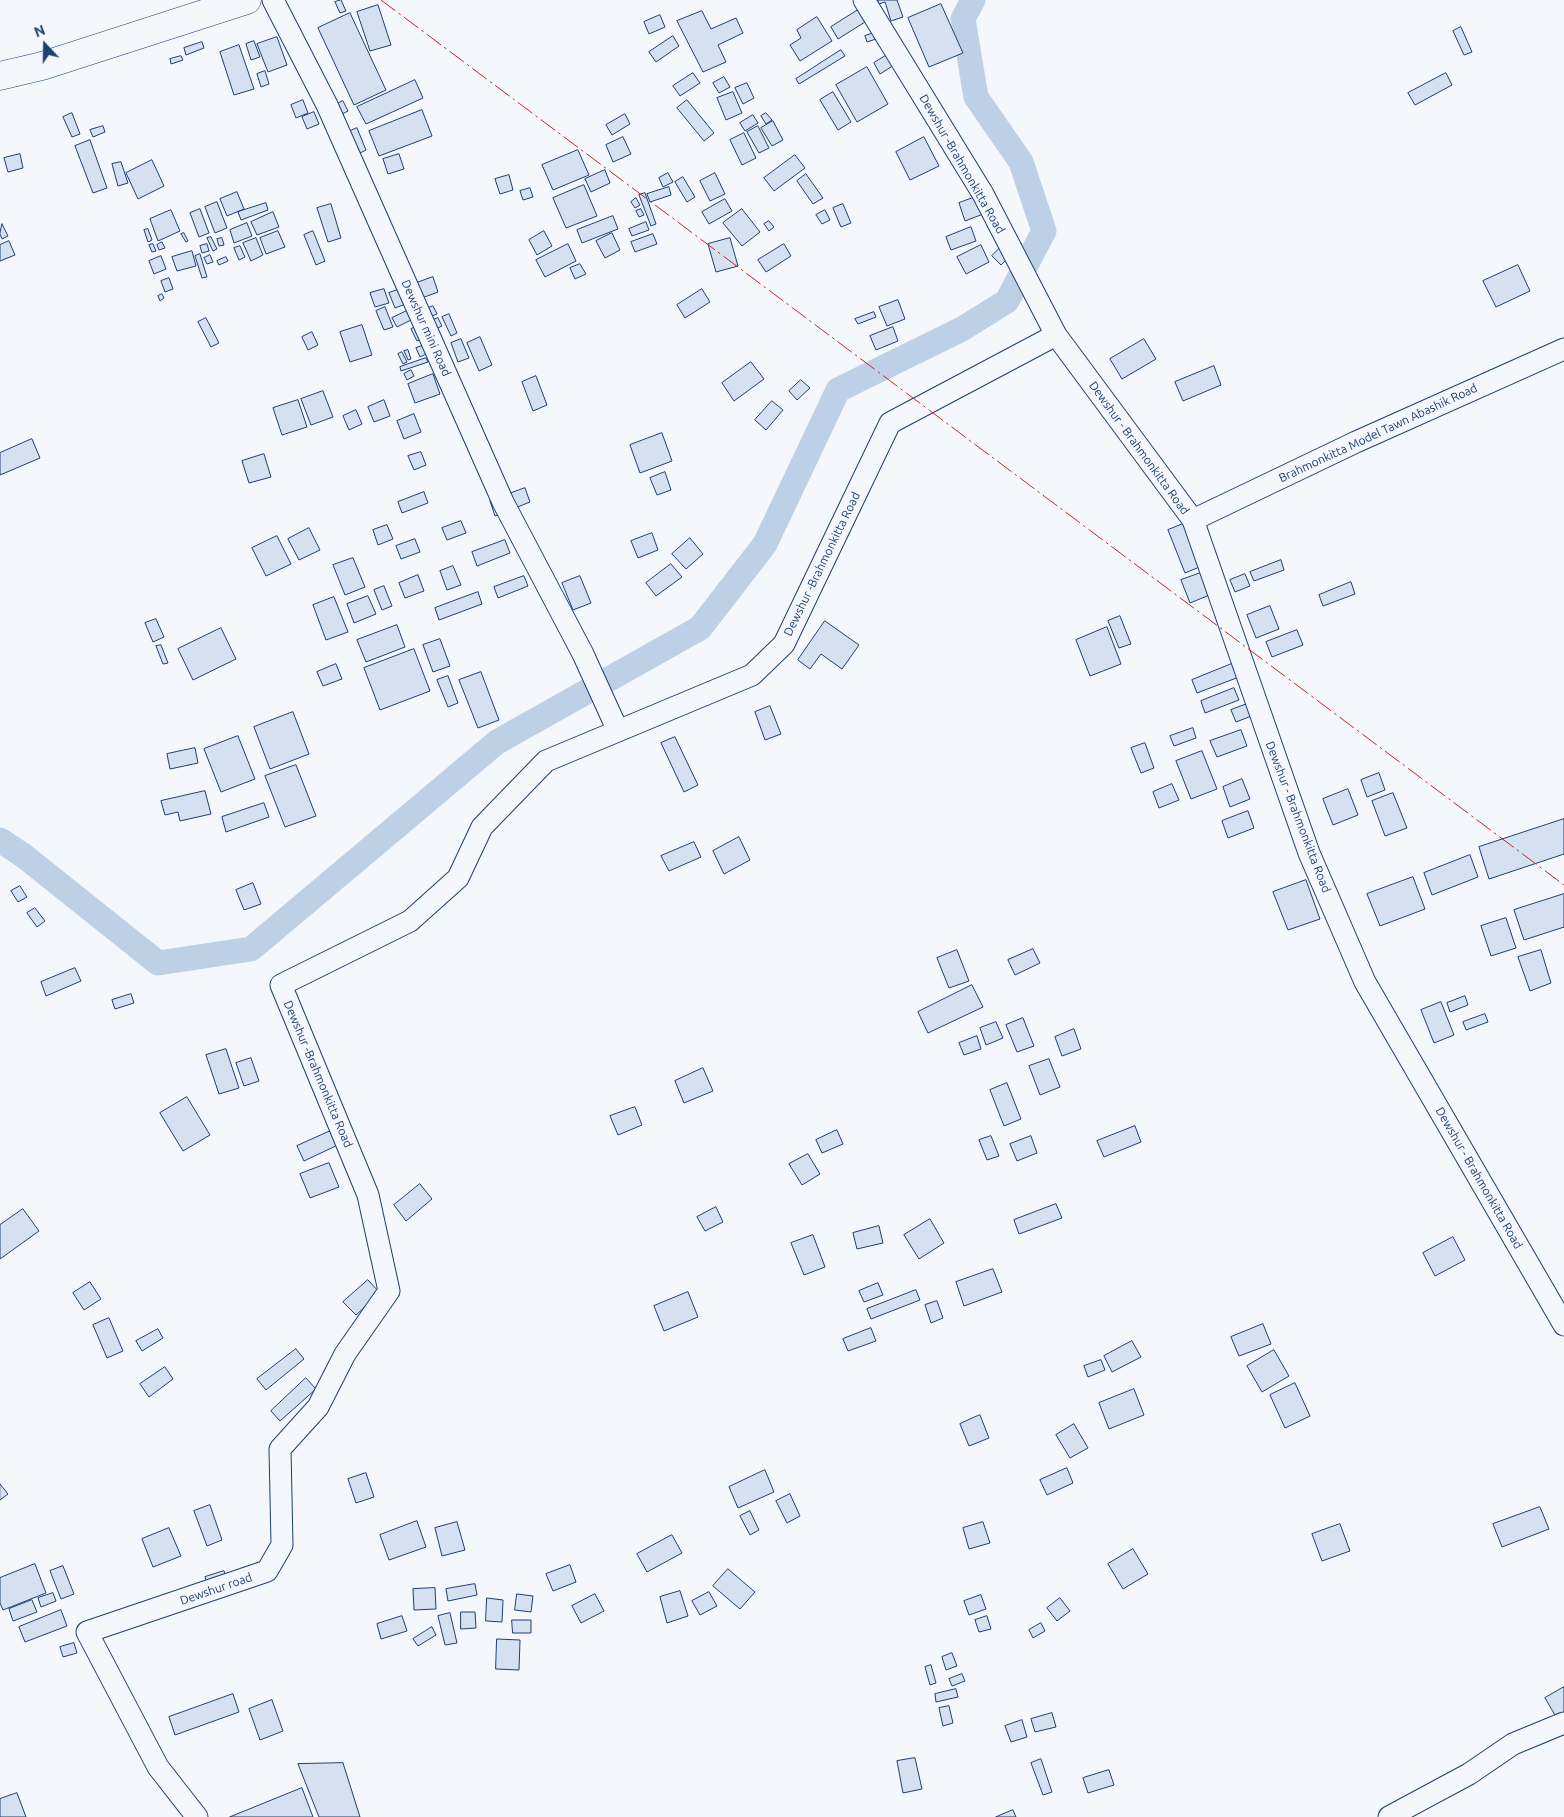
<!DOCTYPE html>
<html>
<head>
<meta charset="utf-8">
<style>
	body { margin:0 }
	#map { position:relative; width:1564px; height:1817px; overflow:hidden; background:#f4f7fb; font-family:Ubuntu,sans-serif }
	canvas { display:block }
	.north { position:absolute; left:20px; top:20px; width:50px; height:50px; -webkit-text-stroke:4px #f4f7fb; paint-order:stroke; rotate:339deg; font-size:14px; font-weight:700; line-height:20px; text-align:center; color:#1d3f73 }
	.north::after { content:''; display:block; margin:auto; width:18px; height:22px; background:#1d3f73; clip-path:polygon(50% 0,100% 100%,50% 72%,0 100%) }
</style>
</head>
<body>
<div id="map">
<canvas width="1564" height="1817"></canvas>
<div class="north">N</div>
</div>
<script>
const c = document.querySelector('canvas').getContext('2d');
c.lineJoin = 'round';
function trace(path, color, width, dash) { c.strokeStyle = color; c.lineWidth = width; c.lineCap = dash ? 'butt' : 'round'; c.setLineDash(dash || []); c.stroke(path); }
function paint(path, color) { c.fillStyle = color; c.fill(path, 'evenodd'); }
function write(font, color, halo, rows, align = 'center') {
  c.font = font + ' Ubuntu,sans-serif'; c.lineWidth = 4; c.setLineDash([]); c.textBaseline = 'middle'; c.strokeStyle = halo; c.fillStyle = color; for (const [text, x, y, turn = 0] of rows) {
    c.save(); c.translate(x, y); c.rotate((+turn || 0) * Math.PI / 180); c.textAlign = isNaN(turn) ? turn : align; if (halo) c.strokeText(text, 0, 0); c.fillText(text, 0, 0); c.restore();
  }
}
trace(new Path2D(`
	M0,840L24,856L158,963L251,949L497,742L700,628L765,544L838,390L962,329L1007,301L1044,231L1021,162L976,97L963,19L973,0`), '#bed0e5', 25);
const building = new Path2D(`
	M341,0L346,11L340,13L335,2Z
	M878,0H897L903,17L891,21L885,2L879,4Z
	M941,4L963,53L929,67L908,18Z
	M378,5L391,45L370,51L357,12Z
	M858,10L865,22L838,39L831,27Z
	M702,11L711,29L736,18L743,33L718,45L726,62L703,72L677,21Z
	M350,13L386,90L354,105L318,28Z
	M660,15L665,27L649,34L644,22Z
	M817,17L832,41L800,61L790,45L801,38L797,30Z
	M1461,27L1472,52L1464,55L1453,31Z
	M877,32L879,38L867,42L865,36Z
	M673,36L679,46L656,62L649,52Z
	M277,37L287,65L268,72L257,44Z
	M254,41L260,57L251,60L246,44Z
	M202,42L204,48L186,55L184,48Z
	M239,45L254,89L234,95L220,52Z
	M841,50L845,56L799,84L796,79Z
	M887,55L894,65L880,74L874,63Z
	M181,56L183,60L171,64L170,59Z
	M867,67L888,104L857,122L836,85Z
	M265,71L269,84L261,87L257,74Z
	M693,73L700,83L680,96L673,86Z
	M1446,73L1452,85L1415,105L1408,93Z
	M724,77L730,87L719,93L713,83Z
	M415,80L423,98L366,124L357,107Z
	M747,83L754,98L743,104L735,88Z
	M733,92L742,113L726,120L717,98Z
	M833,92L851,122L838,130L820,100Z
	M303,100L308,113L296,118L291,105Z
	M687,100L714,133L704,141L677,108Z
	M343,101L348,111L325,123L320,112Z
	M422,110L432,136L379,156L369,131Z
	M314,112L319,124L307,129L302,117Z
	M72,113L80,134L72,137L63,117Z
	M766,113L772,120L766,124L761,116Z
	M625,114L630,124L612,135L606,125Z
	M753,115L758,123L745,131L740,123Z
	M773,121L783,140L772,146L761,128Z
	M103,126L105,132L93,137L90,130Z
	M758,126L769,148L759,153L747,132Z
	M357,128L366,150L346,160L335,138Z
	M744,133L756,158L742,165L730,140Z
	M623,137L631,154L613,162L606,145Z
	M924,137L939,166L910,180L896,152Z
	M90,140L107,188L93,193L75,146Z
	M578,150L589,175L553,190L542,165Z
	M20,154L23,168L8,172L4,158Z
	M399,154L404,169L388,174L383,159Z
	M795,155L805,168L774,191L764,178Z
	M152,160L164,186L138,199L126,173Z
	M121,162L128,183L118,186L112,164Z
	M605,170L610,183L591,192L585,179Z
	M668,173L673,182L663,187L659,178Z
	M715,173L725,194L710,201L700,181Z
	M806,174L823,198L813,204L797,181Z
	M509,175L513,190L500,194L495,179Z
	M683,177L695,197L687,202L675,182Z
	M584,185L597,216L566,228L553,198Z
	M669,187L671,195L650,202L647,194Z
	M530,188L533,197L523,200L520,191Z
	M237,192L244,209L227,216L220,199Z
	M645,193L656,224L651,226L639,195Z
	M984,194L991,211L965,221L959,203Z
	M636,198L640,205L635,208L631,202Z
	M725,199L732,211L709,224L702,212Z
	M217,202L227,228L215,233L205,207Z
	M266,203L268,210L241,220L238,212Z
	M331,204L341,238L328,242L317,208Z
	M843,204L851,223L841,227L833,208Z
	M200,209L209,233L199,237L190,213Z
	M641,209L644,215L639,217L636,211Z
	M742,209L760,232L742,246L723,223Z
	M171,210L180,231L158,241L150,219Z
	M825,210L830,220L822,224L816,215Z
	M273,212L279,227L257,235L251,222Z
	M613,216L618,229L582,243L577,230Z
	M769,221L774,227L769,231L764,224Z
	M646,222L649,230L632,236L629,229Z
	M247,223L252,236L234,243L230,230Z
	M2,224L8,236L2,239L0,234Z
	M971,227L976,241L951,250L946,237Z
	M148,229L152,240L148,242L144,230Z
	M278,231L285,247L266,254L260,238Z
	M313,231L325,261L316,265L304,235Z
	M544,231L552,246L537,255L529,240Z
	M184,233L188,241L186,242L181,234Z
	M612,233L620,250L605,258L596,241Z
	M653,234L657,244L635,252L631,242Z
	M1013,235L1022,244L1001,265L992,256Z
	M211,237L217,249L213,251L207,238Z
	M222,238L224,245L219,246L217,239Z
	M256,238L263,255L251,261L243,243Z
	M730,238L738,266L716,272L708,244Z
	M9,241L15,255L0,261V245Z
	M162,242L165,248L159,250L157,245Z
	M153,244L156,251L152,252L149,245Z
	M207,244L209,251L202,253L200,246Z
	M568,244L576,261L545,277L536,260Z
	M784,244L791,256L766,272L758,260Z
	M981,245L989,262L966,274L957,257Z
	M240,246L245,257L239,260L234,248Z
	M192,251L196,266L177,271L172,257Z
	M200,254L207,277L202,278L195,256Z
	M210,255L213,262L207,264L204,258Z
	M161,256L166,269L154,274L149,261Z
	M226,257L228,261L219,265L217,261Z
	M580,264L586,274L575,279L570,268Z
	M1518,265L1530,291L1496,307L1483,281Z
	M433,277L438,292L395,308L389,293Z
	M169,278L173,289L165,292L161,281Z
	M384,289L389,303L375,307L370,293Z
	M702,289L710,302L685,318L677,305Z
	M162,294L164,298L160,301L158,296Z
	M898,300L905,319L887,326L879,307Z
	M433,306L437,314L427,318L424,310Z
	M385,307L393,327L384,330L376,311Z
	M413,308L417,317L397,327L392,318Z
	M874,312L876,317L858,324L855,319Z
	M449,314L457,333L451,336L442,317Z
	M206,318L219,343L211,347L198,322Z
	M438,318L442,326L430,332L432,334L417,341L411,329Z
	M362,325L372,355L350,362L340,332Z
	M893,327L898,341L876,350L870,336Z
	M312,332L318,345L308,350L302,337Z
	M480,337L492,365L479,371L467,343Z
	M461,339L469,358L458,362L451,343Z
	M1144,339L1156,359L1122,379L1110,359Z
	M422,346L426,354L420,357L416,348Z
	M408,350L411,359L408,360L404,351Z
	M402,352L407,362L403,364L398,354Z
	M426,358L428,362L401,371L400,367Z
	M751,362L764,379L734,401L722,383Z
	M1214,366L1221,385L1183,401L1175,382Z
	M411,370L414,376L407,380L404,374Z
	M433,374L440,394L415,403L408,384Z
	M536,376L547,405L533,411L522,382Z
	M801,380L810,388L797,400L789,391Z
	M323,391L333,417L311,425L301,399Z
	M298,400L307,427L282,435L273,408Z
	M384,400L390,416L374,422L368,407Z
	M772,401L783,410L766,430L755,420Z
	M356,410L362,424L349,430L343,416Z
	M414,414L421,432L404,439L397,421Z
	M662,433L672,461L640,473L630,445Z
	M32,439L40,458L0,475V453Z
	M421,452L426,465L414,470L408,456Z
	M264,454L271,477L249,483L242,461Z
	M665,472L671,490L657,495L650,478Z
	M525,488L530,502L495,516L490,501Z
	M424,492L428,503L402,513L398,502Z
	M1193,520L1209,563L1185,573L1168,530Z
	M461,521L466,533L447,540L442,528Z
	M387,525L393,539L378,545L373,530Z
	M309,528L320,550L299,560L288,539Z
	M652,533L658,550L638,558L631,541Z
	M277,536L291,564L266,576L252,548Z
	M690,538L703,554L686,569L672,554Z
	M415,539L420,552L401,559L396,546Z
	M505,540L510,553L477,566L472,552Z
	M353,558L365,587L345,595L333,565Z
	M1281,560L1284,570L1254,581L1250,572Z
	M671,564L682,577L656,596L646,583Z
	M453,566L461,585L447,590L440,571Z
	M1209,570L1217,592L1190,603L1181,580Z
	M1245,574L1250,586L1235,592L1230,580Z
	M418,575L424,591L405,598L399,583Z
	M524,576L528,586L498,598L494,587Z
	M580,576L591,603L573,610L562,583Z
	M1351,582L1355,594L1323,606L1319,595Z
	M384,586L392,606L382,610L374,590Z
	M478,592L482,604L439,620L435,608Z
	M368,596L376,614L354,623L347,604Z
	M334,597L348,632L326,640L313,605Z
	M1270,606L1279,629L1256,638L1247,615Z
	M1120,616L1131,644L1119,648L1108,621Z
	M156,619L164,637L153,642L145,623Z
	M825,621L859,645L842,669L821,654L810,669L798,660Z
	M397,625L405,647L366,662L357,640Z
	M1107,627L1121,664L1090,676L1076,640Z
	M221,628L236,659L193,680L178,649Z
	M1297,630L1303,645L1272,657L1266,642Z
	M440,639L450,666L433,672L423,645Z
	M161,645L168,663L163,664L156,646Z
	M414,649L430,691L380,710L364,668Z
	M1234,663L1239,677L1197,693L1192,680Z
	M336,664L342,679L323,686L317,672Z
	M481,672L499,720L478,728L459,680Z
	M448,676L458,703L448,707L437,680Z
	M1234,688L1239,700L1205,713L1201,701Z
	M1263,698L1267,710L1236,722L1231,710Z
	M770,706L781,734L765,740L755,712Z
	M293,712L309,754L270,769L254,727Z
	M1193,728L1196,738L1174,746L1170,736Z
	M1241,730L1247,746L1217,757L1210,741Z
	M238,736L255,779L221,792L204,749Z
	M675,737L698,785L684,792L661,743Z
	M1145,743L1154,768L1141,773L1131,748Z
	M195,748L198,763L170,769L167,754Z
	M1202,751L1217,789L1191,799L1176,761Z
	M296,765L316,816L285,827L265,776Z
	M1379,773L1385,790L1367,797L1361,780Z
	M1242,779L1250,799L1230,807L1223,787Z
	M1172,784L1179,800L1159,808L1153,792Z
	M1348,789L1358,815L1333,825L1323,799Z
	M205,791L211,814L180,821L178,812L165,815L161,801Z
	M1393,793L1407,828L1385,836L1372,801Z
	M264,803L269,817L226,832L222,817Z
	M1248,811L1254,828L1228,838L1222,821Z
	M1564,819V854L1489,879L1479,847Z
	M739,837L750,860L724,874L713,851Z
	M694,842L701,857L669,871L661,856Z
	M1470,855L1478,877L1432,895L1424,873Z
	M1413,877L1425,909L1380,926L1367,894Z
	M1306,880L1320,919L1288,930L1273,892Z
	M253,883L261,904L244,910L236,890Z
	M20,886L27,897L18,902L11,891Z
	M1564,894V927L1524,940L1514,910Z
	M35,908L45,921L37,927L27,913Z
	M1506,918L1516,948L1491,956L1481,926Z
	M1033,949L1040,963L1015,975L1008,960Z
	M957,950L969,981L949,988L937,958Z
	M1541,950L1551,983L1530,991L1518,957Z
	M75,968L81,981L46,996L41,982Z
	M972,985L983,1007L928,1033L918,1012Z
	M131,994L134,1003L115,1009L112,1000Z
	M1465,996L1468,1005L1450,1012L1447,1003Z
	M1441,1002L1454,1035L1434,1043L1421,1010Z
	M1485,1014L1488,1022L1466,1030L1463,1022Z
	M1023,1018L1034,1046L1017,1052L1006,1025Z
	M996,1022L1003,1038L986,1045L980,1028Z
	M1074,1029L1081,1049L1062,1056L1055,1037Z
	M977,1036L981,1049L964,1055L959,1043Z
	M226,1049L239,1088L219,1094L206,1055Z
	M251,1058L259,1081L244,1086L236,1063Z
	M1049,1059L1060,1087L1040,1095L1029,1066Z
	M703,1068L713,1091L684,1103L675,1081Z
	M1007,1083L1021,1119L1004,1126L990,1090Z
	M187,1097L210,1135L183,1151L160,1113Z
	M635,1107L642,1125L618,1135L610,1116Z
	M1135,1126L1141,1142L1104,1157L1097,1141Z
	M335,1129L342,1143L304,1161L297,1146Z
	M837,1130L843,1144L822,1153L816,1140Z
	M991,1136L999,1156L987,1160L979,1140Z
	M1031,1136L1037,1153L1017,1161L1010,1144Z
	M808,1154L820,1174L802,1185L789,1164Z
	M329,1163L339,1187L310,1198L300,1174Z
	M420,1184L432,1199L406,1221L394,1205Z
	M1056,1204L1062,1218L1019,1234L1014,1220Z
	M716,1207L723,1222L705,1231L697,1217Z
	M23,1209L39,1231L0,1259V1225Z
	M930,1219L944,1243L919,1259L904,1235Z
	M879,1226L883,1243L857,1249L853,1233Z
	M813,1235L825,1267L804,1275L791,1243Z
	M1453,1237L1465,1260L1435,1276L1423,1253Z
	M993,1269L1002,1292L964,1306L956,1282Z
	M368,1280L380,1293L356,1315L343,1302Z
	M90,1282L101,1299L84,1310L73,1293Z
	M878,1283L883,1295L864,1302L859,1291Z
	M916,1290L920,1300L871,1319L867,1309Z
	M688,1292L698,1317L664,1331L654,1306Z
	M937,1301L943,1318L931,1323L925,1305Z
	M109,1318L123,1351L107,1358L93,1325Z
	M1263,1324L1271,1344L1239,1356L1231,1337Z
	M871,1328L876,1341L848,1351L843,1339Z
	M158,1329L163,1338L142,1351L136,1341Z
	M1132,1341L1141,1357L1112,1372L1104,1356Z
	M296,1349L304,1359L266,1390L257,1379Z
	M1274,1350L1289,1376L1262,1392L1247,1366Z
	M1101,1360L1105,1370L1088,1377L1084,1366Z
	M165,1367L173,1379L149,1397L140,1384Z
	M306,1378L316,1389L280,1421L271,1411Z
	M1295,1383L1310,1416L1285,1428L1270,1395Z
	M1134,1389L1144,1415L1109,1429L1099,1403Z
	M980,1415L989,1438L969,1446L960,1424Z
	M1074,1424L1088,1448L1070,1458L1056,1435Z
	M1067,1468L1073,1483L1047,1495L1040,1480Z
	M765,1470L774,1492L738,1508L729,1487Z
	M366,1473L374,1497L356,1503L348,1479Z
	M0,1484L8,1494L0,1500Z
	M790,1494L800,1516L787,1523L776,1501Z
	M210,1505L222,1540L207,1546L194,1511Z
	M1540,1507L1549,1529L1502,1547L1493,1524Z
	M750,1511L759,1530L750,1535L740,1516Z
	M417,1521L426,1547L389,1560L380,1535Z
	M457,1522L465,1550L442,1556L435,1528Z
	M983,1522L990,1543L969,1549L963,1528Z
	M1340,1524L1350,1551L1322,1561L1312,1534Z
	M169,1528L181,1556L153,1567L142,1539Z
	M672,1535L682,1553L647,1572L637,1554Z
	M1133,1549L1148,1574L1123,1589L1108,1564Z
	M35,1564L46,1593L3,1610L0,1603V1578Z
	M570,1565L576,1582L553,1591L546,1574Z
	M63,1566L74,1594L61,1599L50,1571Z
	M728,1569L755,1592L740,1609L713,1586Z
	M224,1571L229,1585L210,1592L205,1577Z
	M475,1584L477,1595L448,1601L446,1589Z
	M435,1588L436,1609L414,1610L413,1589Z
	M680,1591L688,1616L667,1623L660,1597Z
	M709,1592L717,1606L700,1615L692,1601Z
	M53,1593L56,1601L41,1607L38,1598Z
	M517,1594L533,1596L531,1612L515,1610Z
	M595,1594L604,1611L581,1623L572,1606Z
	M981,1595L986,1609L969,1615L964,1601Z
	M487,1598L503,1600L502,1622L486,1621Z
	M1060,1598L1070,1611L1057,1621L1047,1608Z
	M32,1600L37,1612L13,1621L9,1609Z
	M61,1610L67,1626L25,1642L19,1627Z
	M461,1612H475L476,1628L461,1629Z
	M450,1613L457,1643L445,1645L438,1616Z
	M402,1616L407,1631L381,1639L377,1624Z
	M987,1616L991,1629L979,1632L975,1620Z
	M512,1620H531V1633H513Z
	M1041,1623L1045,1631L1033,1638L1029,1630Z
	M432,1627L436,1635L418,1646L413,1639Z
	M497,1639L520,1640L519,1670L496,1669Z
	M74,1643L77,1653L63,1657L60,1647Z
	M952,1653L957,1666L946,1670L942,1657Z
	M931,1665L936,1683L930,1685L925,1667Z
	M962,1674L965,1681L952,1686L949,1679Z
	M1564,1687V1719L1559,1722L1545,1698Z
	M956,1689L958,1697L936,1702L935,1694Z
	M233,1694L239,1712L175,1735L169,1717Z
	M272,1700L283,1731L260,1740L249,1709Z
	M949,1706L953,1723L943,1726L939,1708Z
	M1052,1713L1056,1727L1035,1732L1031,1719Z
	M1022,1720L1027,1737L1011,1742L1005,1726Z
	M915,1758L922,1789L903,1793L897,1761Z
	M1041,1759L1052,1792L1043,1795L1031,1763Z
	M343,1763L360,1817H319L298,1764Z
	M1109,1770L1114,1785L1088,1793L1083,1778Z
	M302,1788L313,1817H230Z
	M17,1793L26,1817H0V1799Z
	M1013,1810L1016,1817H996Z`);
paint(building, '#d5e0f0');
trace(building, '#1d3f73', 1);
const street = new Path2D(`
	M273,0L327,105L503,502L583,654L618,731
	M1056,335L1193,520L1309,853L1365,982L1564,1325
	M1193,520L1356,442L1564,349
	M197,1817L158,1767L87,1632L267,1571L282,1545L280,1449L318,1407L345,1354L389,1291L368,1195L281,985L410,921L458,878L482,827L546,761L752,675L784,644L890,423L1056,335L983,194L864,0
	M1389,1817L1469,1774L1513,1744L1564,1723`);
const secondary = new Path2D(`
	M0,76L42,66L247,0`);
trace(street, '#1d3f73', 23);
trace(secondary, '#1d3f73', 29);
trace(street, '#f4f7fb', 21);
trace(secondary, '#f4f7fb', 28);
trace(new Path2D(`
	M381,0L1564,885`), '#c62828', 1, [18, 4, 2.5, 4]);
write('12px', '#1d3f73', '#f4f7fb', [
	["Dewshur -Brahmonkitta Road",962,164,60],
	["Dewshur mini Road",426,328,66],
	["Brahmonkitta Model Tawn Abashik Road",1378,433,-25],
	["Dewshur - Brahmonkitta Road",1139,448,54],
	["Dewshur -Brahmonkitta Road",822,564,-64],
	["Dewshur - Brahmonkitta Road",1298,817,69],
	["Dewshur -Brahmonkitta Road",318,1074,67],
	["Dewshur - Brahmonkitta Road",1479,1178,60],
	["Dewshur road",216,1589,-19]
]);
</script>
</body>
</html>
